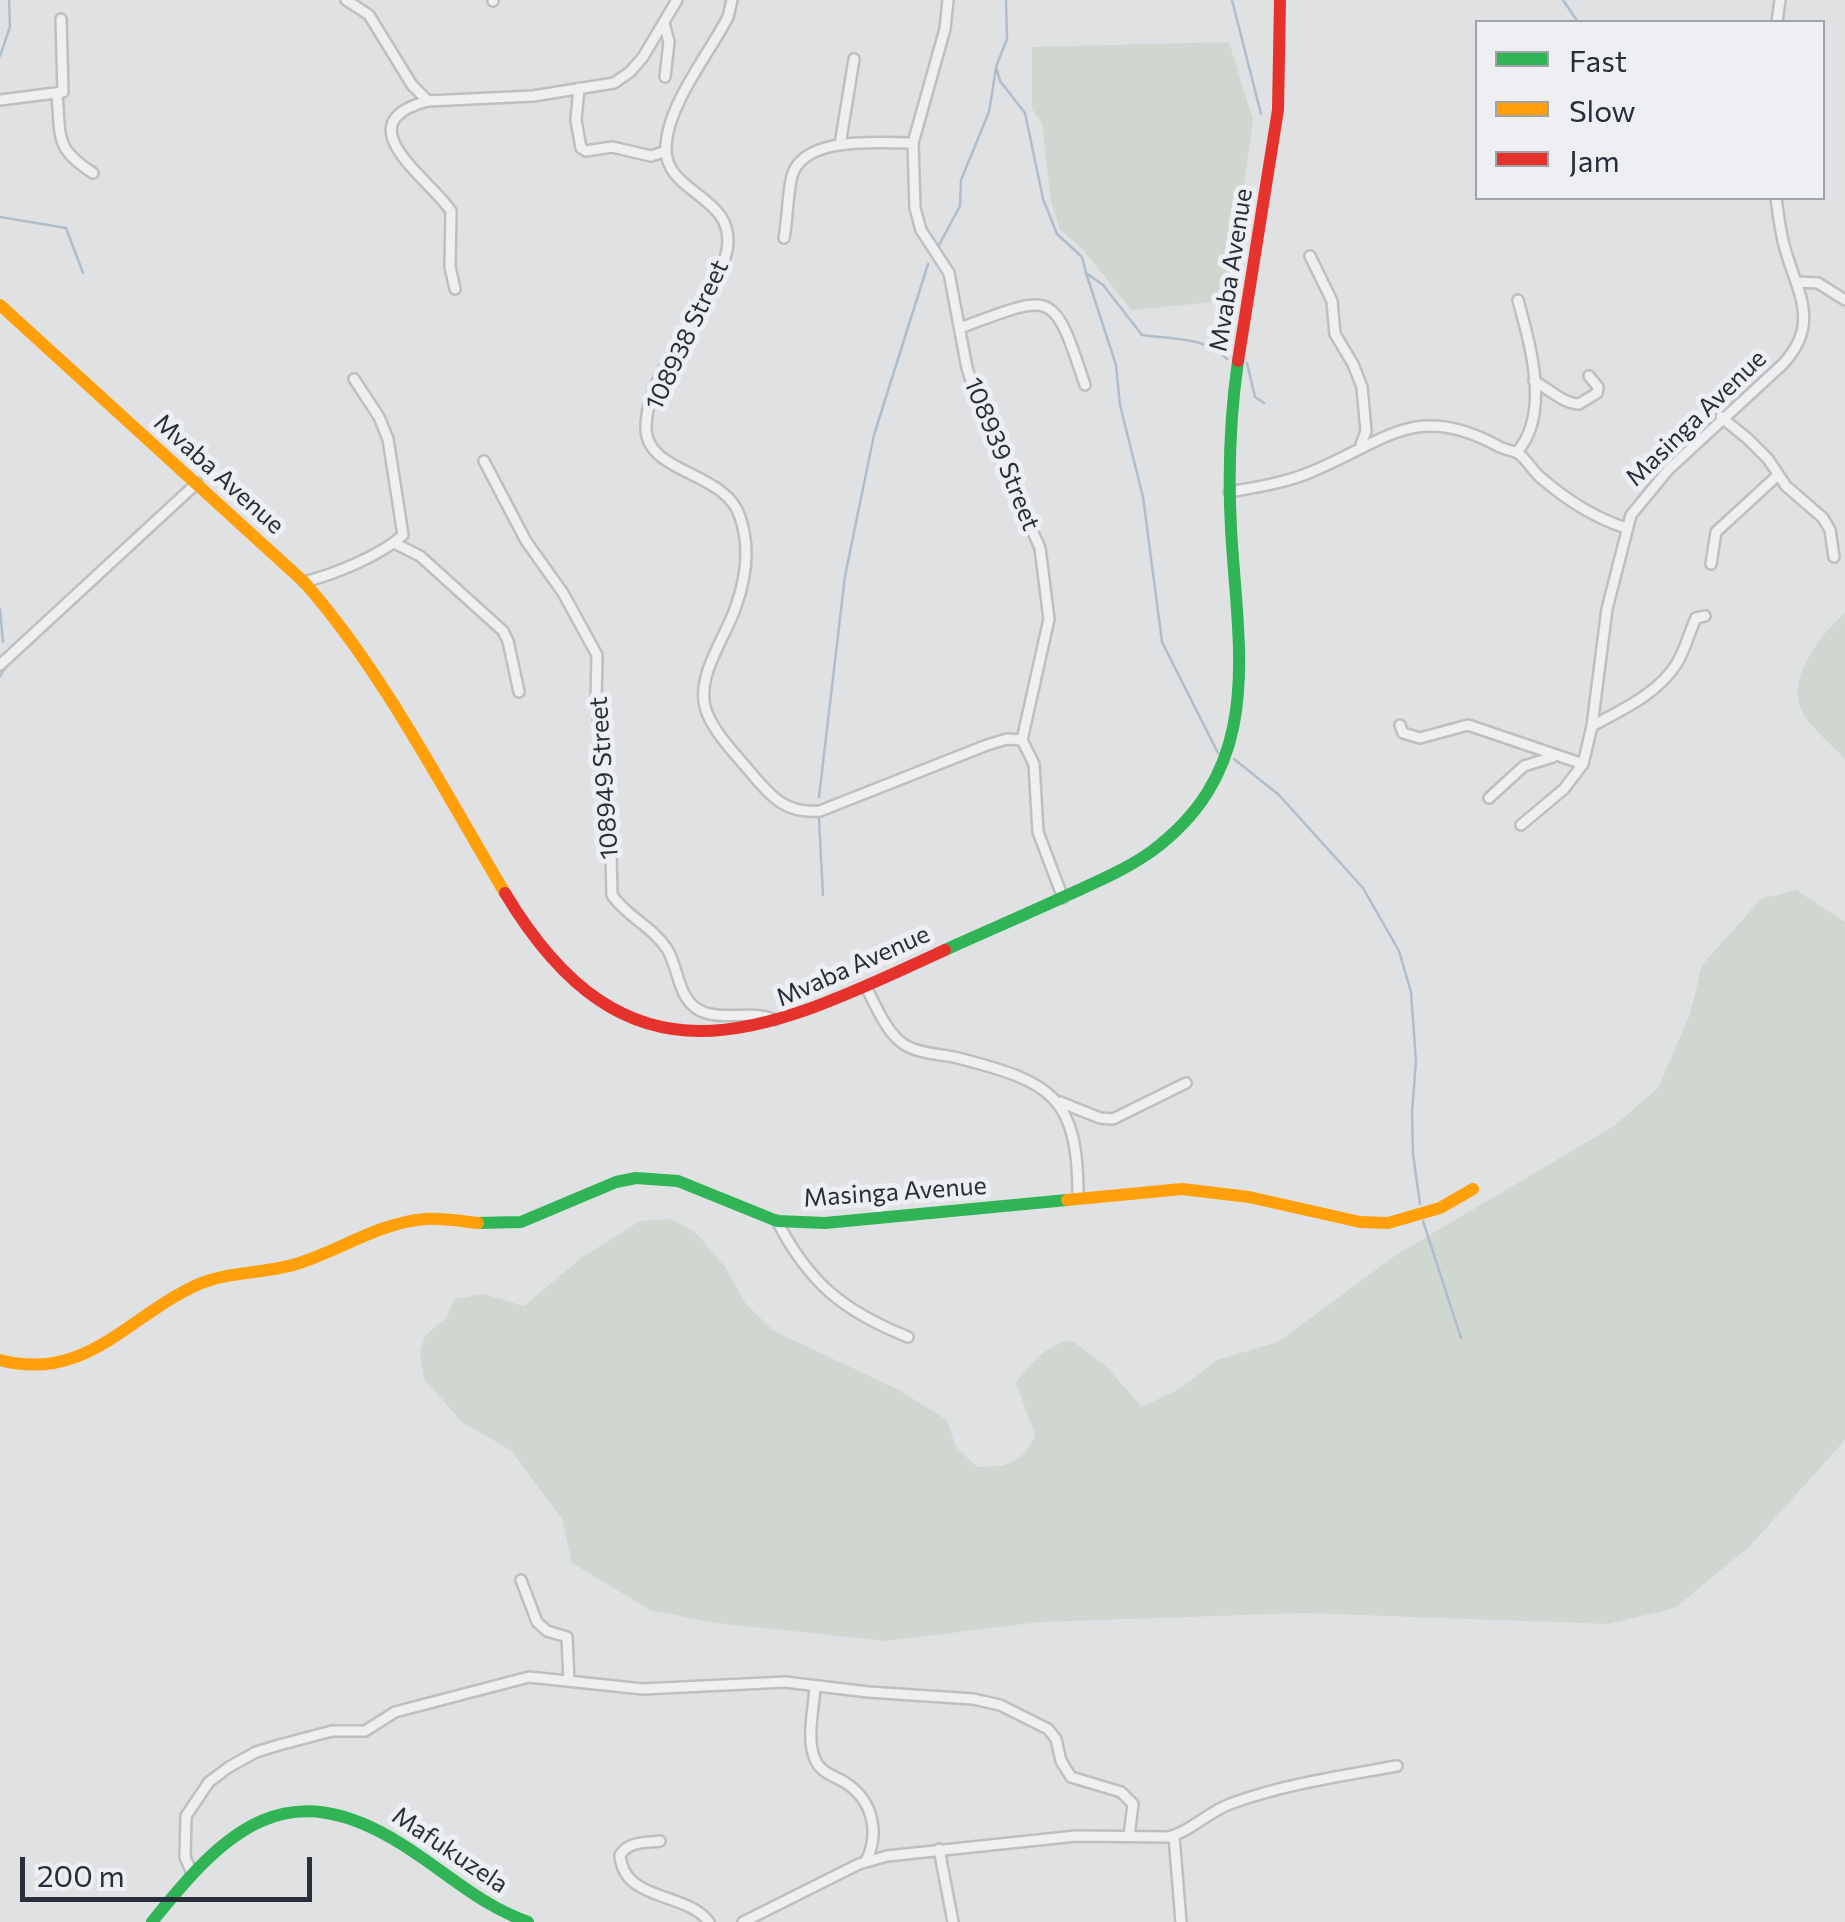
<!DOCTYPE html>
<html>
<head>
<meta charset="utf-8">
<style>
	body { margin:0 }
	#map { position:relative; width:1845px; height:1922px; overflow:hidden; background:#dfe1e3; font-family:Commissioner,sans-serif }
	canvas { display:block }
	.legend { position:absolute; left:1475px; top:20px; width:350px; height:180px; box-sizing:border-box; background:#edeff3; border:2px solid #9fa2a9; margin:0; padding:12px 18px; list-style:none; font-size:30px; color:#292f3a }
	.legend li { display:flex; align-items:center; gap:20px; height:50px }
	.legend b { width:50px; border:2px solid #9fa2a9 }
	.scale { position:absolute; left:20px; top:1857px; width:292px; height:45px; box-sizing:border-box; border:5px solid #292f3a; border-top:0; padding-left:12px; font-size:30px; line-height:35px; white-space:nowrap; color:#292f3a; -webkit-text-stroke:8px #edeff3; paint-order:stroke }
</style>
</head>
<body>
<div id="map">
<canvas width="1845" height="1922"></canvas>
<ul class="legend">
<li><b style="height:12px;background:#30b455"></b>Fast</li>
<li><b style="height:12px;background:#ff9f0a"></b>Slow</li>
<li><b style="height:12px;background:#e5322d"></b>Jam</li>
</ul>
<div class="scale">200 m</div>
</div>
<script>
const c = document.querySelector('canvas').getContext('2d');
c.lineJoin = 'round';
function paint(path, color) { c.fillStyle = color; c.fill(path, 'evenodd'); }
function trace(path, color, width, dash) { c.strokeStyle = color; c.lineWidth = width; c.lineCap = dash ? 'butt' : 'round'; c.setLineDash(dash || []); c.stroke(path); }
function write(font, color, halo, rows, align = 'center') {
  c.font = font + ' Commissioner,sans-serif'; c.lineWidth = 10; c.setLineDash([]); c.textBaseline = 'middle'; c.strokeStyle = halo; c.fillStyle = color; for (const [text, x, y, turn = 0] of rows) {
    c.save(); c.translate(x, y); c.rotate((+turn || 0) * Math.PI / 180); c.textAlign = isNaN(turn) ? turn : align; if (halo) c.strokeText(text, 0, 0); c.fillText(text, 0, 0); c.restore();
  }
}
paint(new Path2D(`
	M1229,42L1253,120L1229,296L1225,301L1131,310L1084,251L1060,229L1051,201L1042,123L1032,109V47Z
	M1845,613V759C1832,746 1817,733 1806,718C1781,683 1820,635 1845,613Z
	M1796,890L1845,922V1440L1750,1546L1675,1608L1608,1624L1305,1613L1040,1622L886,1641L716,1623L650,1610L572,1563L562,1519L519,1461L510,1450L462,1422L424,1379L420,1352L425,1336L447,1317L454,1299L483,1294L524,1306L581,1258L640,1221L671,1219L696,1233L725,1267L746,1304L774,1331L899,1390L947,1420L956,1447L977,1467C1006,1467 1023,1464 1035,1435L1016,1383C1031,1363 1046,1345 1071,1340L1106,1366L1142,1407L1181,1388L1217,1360L1278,1342L1396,1255L1614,1126L1658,1088L1690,1014L1702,965L1761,899Z`), '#d0d7d0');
trace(new Path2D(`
	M1006,0L1007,39L996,67L1000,81L1025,113L1043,199L1057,234L1082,257L1086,273L1103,285L1142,335C1170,339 1207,337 1227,359
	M1232,0L1261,114
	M1563,0L1578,22
	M0,56L10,27L9,0
	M0,217L66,228L83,273
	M939,245L960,206L961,180L989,112L996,68
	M1086,273L1116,365L1120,405L1143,497L1162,642L1218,753
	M1247,363L1255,397L1264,403
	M0,609L3,642
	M0,676L7,664
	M1234,759L1279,795L1363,888L1399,951L1411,992L1416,1061L1412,1112L1413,1154L1420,1204
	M819,797L845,576L874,435L928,264
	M819,819L823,895
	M1423,1221L1461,1338`), '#b0becb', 2.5);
const street = new Path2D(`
	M346,0L369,15L412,85L428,101L533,96L614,83L630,72L643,57L677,0
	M493,0V1
	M732,0L728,17C709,54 668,104 666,146C663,195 737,194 727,250C716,307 645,369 646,428C646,474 726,471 740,517C750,546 746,578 736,606C726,638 693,678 707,713C716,735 737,756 752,774C772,798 787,814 820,811L987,745L1007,739L1022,740L1034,764L1038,832L1063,898
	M948,0L945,29L913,143L915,208L921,230L949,273L967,368L986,427L1040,548L1049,619L1022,740
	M1777,22L1780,0
	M664,23L669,42L665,77
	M579,88L576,120L581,148L586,151L612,147L651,156L666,151
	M57,95C61,137 54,148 93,173
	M0,100L63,92L61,19
	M428,101C343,123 429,178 451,211L450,267L455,289
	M840,145L854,59
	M784,238C788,218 787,195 792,176C803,135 880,143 913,143
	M1310,256L1332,301L1335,334L1353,364L1362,387L1366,431L1361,445
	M1797,282L1818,283L1845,300
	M960,328C1054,293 1053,288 1085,385
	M1534,381C1548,388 1563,404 1579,404L1597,393L1598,387L1589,376
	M1721,417L1748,439L1768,459L1786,486L1823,518L1830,530L1834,557
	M1517,452C1551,413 1530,345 1518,300
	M484,461L526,541L563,593L597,655L596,701L610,815L612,895C626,916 653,927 667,949C680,970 677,1004 706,1013C728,1020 753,1010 775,1020
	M1229,492C1257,487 1285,483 1311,472C1386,441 1416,401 1498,446C1504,450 1513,450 1519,454C1527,460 1532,470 1540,477C1564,498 1595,518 1626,528
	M394,543L420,556L503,631L508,641L519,692
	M1711,564L1716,532L1778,475
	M304,582C335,574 380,556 403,535L388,439L379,417L354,379
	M0,665L197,483
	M1400,725L1403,733L1420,738L1468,725L1583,764
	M1592,726C1622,710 1659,693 1677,663C1685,650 1689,633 1696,618L1705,616
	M1489,798L1524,766L1553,757
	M1521,825L1564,789L1583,764L1592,726L1607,609L1631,515L1669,469L1783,364C1822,322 1796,291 1784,245C1780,229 1778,213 1776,198
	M866,987C876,1006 887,1034 905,1045C920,1054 941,1054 958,1058C1051,1082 1078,1095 1078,1197
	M1060,1102L1100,1118L1113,1119L1186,1083
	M777,1221C809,1283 843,1311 908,1337
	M521,1580L537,1622L547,1631L567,1637L569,1681
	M815,1687C814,1707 806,1740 815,1759C820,1773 835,1776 846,1783C873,1801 880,1833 866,1861
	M1174,1836L1181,1922
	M660,1841C645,1843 629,1841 620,1855C623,1902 688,1892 709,1922
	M939,1849L953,1922
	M191,1871L185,1857L186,1816L209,1782L229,1767L256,1752L279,1745L332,1731H365L395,1712L529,1677L643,1689L785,1682L868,1692L973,1699L1000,1705L1048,1729L1056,1739L1061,1761L1071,1777L1121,1792L1133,1804L1129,1836
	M743,1922L859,1864L887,1856L1076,1836L1168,1837C1190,1832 1208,1812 1230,1804C1284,1784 1341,1776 1397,1766`);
trace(street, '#bdbfc1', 14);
trace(street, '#eeeff1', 9);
trace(new Path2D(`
	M945,950C987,931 1029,913 1070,894C1098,881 1127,869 1152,851C1266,766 1238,652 1231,529C1228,473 1230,417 1238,361
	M478,1223L521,1222L616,1182L636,1178L678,1181L777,1221L825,1223L1067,1200
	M152,1922C226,1829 287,1771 403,1845C446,1872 480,1905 528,1922`), '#30b455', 12);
trace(new Path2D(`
	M0,305L304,582C382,670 444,791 505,893
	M1067,1200L1182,1189L1249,1197L1360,1222L1388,1223L1440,1208L1473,1189
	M0,1360C86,1383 129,1315 199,1284C229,1271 264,1274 296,1264C339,1251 378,1223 425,1219C442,1218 460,1221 478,1223`), '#ff9f0a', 12);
trace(new Path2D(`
	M1238,361L1278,110L1280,0
	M505,893C630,1101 764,1034 945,950`), '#e5322d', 12);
write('25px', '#292f3a', '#edeff3', [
	["Mvaba Avenue",1231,270,-81],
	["108938 Street",687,335,-65],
	["Masinga Avenue",1696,418,-44],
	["108939 Street",1002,454,68],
	["Mvaba Avenue",219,474,42],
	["108949 Street",604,778,-94],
	["Mvaba Avenue",853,966,-24],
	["Masinga Avenue",895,1192,-4],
	["Mafukuzela",450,1850,34]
]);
</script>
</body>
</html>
